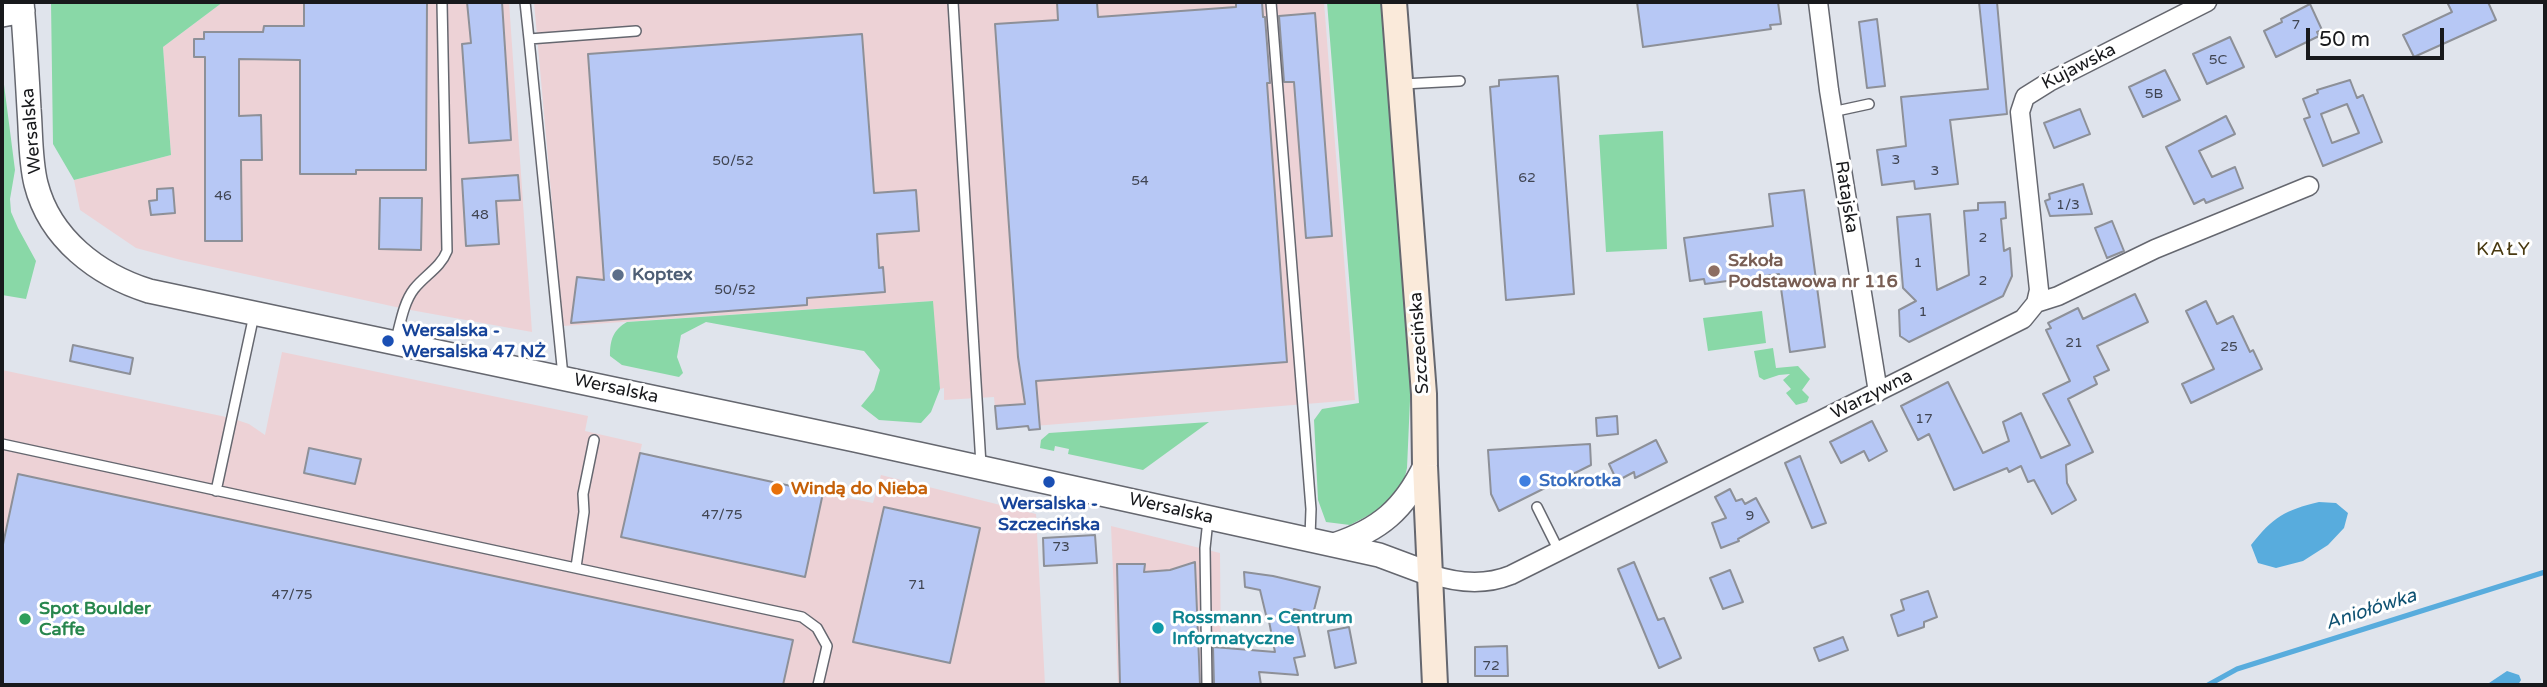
<!DOCTYPE html>
<html>
<head>
<meta charset="utf-8">
<style>
	body { margin:0 }
	#map { position:relative; width:2547px; height:687px; overflow:hidden; background:#e0e4ec; font-family:"Varela Round",sans-serif }
	canvas { display:block }
	.frame { position:absolute; inset:0; border:4px solid #18191c; pointer-events:none }
	.scale { position:absolute; left:2306px; top:28px; width:138px; height:32px; box-sizing:border-box; border:4px solid #18191c; border-top:0; padding-left:9px; font-size:21px; line-height:24px; white-space:nowrap; color:#18191c; -webkit-text-stroke:5px #fff; paint-order:stroke }
</style>
</head>
<body>
<div id="map">
<canvas width="2547" height="687"></canvas>
<div class="frame"></div>
<div class="scale">50 m</div>
</div>
<script>
const c = document.querySelector('canvas').getContext('2d');
c.lineJoin = 'round';
function paint(path, color) { c.fillStyle = color; c.fill(path, 'evenodd'); }
function trace(path, color, width, dash) { c.strokeStyle = color; c.lineWidth = width; c.lineCap = dash ? 'butt' : 'round'; c.setLineDash(dash || []); c.stroke(path); }
function write(font, color, halo, rows, align = 'center') {
  c.font = font + ' "Varela Round",sans-serif'; c.lineWidth = 6; c.setLineDash([]); c.textBaseline = 'middle'; c.strokeStyle = halo; c.fillStyle = color; for (const [text, x, y, turn = 0] of rows) {
    c.save(); c.translate(x, y); c.rotate((+turn || 0) * Math.PI / 180); c.textAlign = isNaN(turn) ? turn : align; if (halo) c.strokeText(text, 0, 0); c.fillText(text, 0, 0); c.restore();
  }
}
paint(new Path2D(`
	M223,2H509L532,332L405,309L181,260L136,248L80,210L74,180L171,155L163,47Z
	M534,2H1324L1355,400L997,429L994,397L944,400V388L940,389L932,301L563,326Z
	M282,352L588,416L585,431L642,444L621,537L804,577L823,493L873,503L881,475L1036,514L1045,685H2V370L231,418L249,424L265,435Z
	M1111,526L1220,553L1221,667L1224,685H1118Z`), '#edd2d6');
paint(new Path2D(`
	M51,2H223L163,47L171,155L74,180L53,144Z
	M1327,2H1382L1411,377L1407,468L1403,485L1386,506L1350,525L1326,522L1318,500L1314,420L1322,409L1359,403Z
	M2,69L15,170L10,199L11,212L18,228L36,261L26,299L2,295Z
	M1663,131L1667,249L1606,252L1599,135Z
	M933,301L940,389L931,412L921,423L879,420L861,406L874,390L880,370L864,351L706,322L681,335L677,357L683,373L679,377L622,365L610,356C610,340 613,330 627,322Z
	M1762,311L1766,343L1708,351L1703,318Z
	M1773,348L1776,368L1798,366L1810,379L1802,390L1809,397L1807,402L1796,405L1786,393L1791,389L1783,380L1790,374L1779,375L1764,380L1759,377L1754,351Z
	M1209,422L1143,470L1068,454L1069,449L1055,446L1054,451L1040,448L1041,440L1049,433Z`), '#89d8a7');
paint(new Path2D(`
	M2319,502L2336,503L2348,513L2344,528L2328,545L2303,561L2276,568L2258,563L2251,545C2273,517 2285,510 2319,502Z
	M2507,671L2519,675L2521,680L2518,685H2486Z`), '#58acdd');
trace(new Path2D(`
	M2208,685L2237,669L2545,572`), '#58acdd', 5);
const building = new Path2D(`
	M304,2H427L426,170H356V174H300V60L239,59V116L261,115L262,160H241L242,241H205V57H194V39H204V32H263L264,26H304Z
	M467,2H502L511,140L469,143L462,44L471,43Z
	M1057,2H1097L1098,17L1236,7V2H1262L1263,17H1265L1270,83H1267L1287,362L1036,381L1040,429L1029,430L1028,426L997,429L995,406L1025,404L1018,357L995,24L1058,20Z
	M1637,2H1778L1781,24L1770,25L1771,29L1643,47Z
	M1979,2H1997L2007,114L1950,120L1958,184L1915,189L1914,181L1882,185L1877,150L1906,146L1901,97L1988,89Z
	M2447,2H2488L2496,20L2414,57L2403,35L2452,12Z
	M2310,4L2322,30L2317,32L2319,36L2276,57L2264,31L2282,22L2281,19Z
	M1315,13L1332,236L1306,238L1294,82H1284L1279,16Z
	M1877,19L1885,86L1867,88L1859,22Z
	M862,34L874,193L916,190L919,231L877,234L879,268L883,267L885,292L807,298V305L571,323L577,277L604,280L588,54Z
	M2230,37L2244,67L2207,84L2193,54Z
	M2165,70L2180,100L2143,117L2129,87Z
	M1558,76L1574,294L1506,300L1490,87L1499,86V80Z
	M2350,80L2357,98L2363,95L2382,142L2323,166L2304,119L2310,117L2303,99L2318,93L2317,90ZM2347,104L2359,133L2332,143L2321,114Z
	M2080,109L2090,134L2054,148L2044,123Z
	M2226,116L2235,134L2199,151L2212,177L2235,167L2243,188L2206,203L2204,199L2194,204L2166,147Z
	M518,175L520,200L496,201L499,244L466,246L462,179Z
	M2083,184L2092,214L2050,216L2045,201L2050,199L2049,194Z
	M173,188L175,213L151,215L149,201L157,200V189Z
	M1804,190L1825,347L1790,352L1779,274L1705,284L1704,279L1690,281L1684,238L1773,226L1769,194Z
	M380,198H422L421,250L379,249Z
	M2005,202L2006,218L2001,219L2004,251L2010,248L2012,276L2003,296L1909,342L1900,336L1899,310L1916,301L1903,288L1897,217L1930,214L1937,290L1969,275L1964,211L1978,210V203Z
	M2112,221L2124,251L2107,258L2095,228Z
	M2135,294L2148,322L2097,346L2109,370L2094,377L2097,384L2068,399L2093,452L2066,465L2067,483L2076,500L2052,514L2034,480L2028,482L2021,466L2009,472L2007,468L1954,490L1929,434L1918,440L1901,406L1948,382L1983,453L2009,441L2003,422L2021,413L2041,458L2070,445L2043,394L2070,381L2046,330L2051,328L2048,323L2078,308L2083,319Z
	M2206,301L2217,324L2233,316L2250,352L2253,350L2262,369L2191,403L2182,384L2214,369L2186,311Z
	M73,345L133,358L130,374L70,361Z
	M1617,416L1618,434L1597,436L1596,418Z
	M1872,421L1887,451L1869,461L1864,451L1841,463L1830,442Z
	M1656,440L1667,462L1635,478L1634,472L1617,481L1609,464Z
	M1590,444L1591,465L1499,511L1491,494L1488,450Z
	M309,448L361,459L355,484L304,473Z
	M640,453L823,493L805,577L621,537Z
	M1800,456L1826,523L1812,528L1785,463Z
	M18,474L793,640L783,685H2V549Z
	M1730,489L1736,501L1742,499L1745,504L1756,498L1769,522L1738,539L1739,541L1721,548L1712,523L1726,518L1715,497Z
	M884,507L980,528L950,663L853,642Z
	M1095,535L1097,563L1044,566L1043,538Z
	M1195,562L1200,685H1120L1117,564H1145L1144,572L1170,570Z
	M1634,562L1658,620L1664,618L1681,658L1659,668L1618,569Z
	M1730,570L1743,602L1723,609L1710,578Z
	M1244,572L1273,576L1320,587L1313,614L1294,609L1305,656L1294,658L1298,675L1259,672L1261,685H1214L1213,647L1275,652L1268,616L1266,615L1260,590L1245,587Z
	M1928,591L1937,617L1924,622V627L1898,636L1891,615L1904,610L1901,600Z
	M1349,627L1356,663L1335,668L1328,631Z
	M1843,637L1848,650L1819,661L1814,648Z
	M1507,646L1508,676H1475V647Z`);
paint(building, '#b7c8f5');
trace(building, '#8d9098', 2);
const service = new Path2D(`
	M525,2L529,39
	M953,2L981,465
	M1271,2L1311,509L1310,537
	M1403,84L1460,81
	M1832,112L1869,104
	M395,343C400,326 403,303 414,289C424,276 441,267 447,251L442,2
	M563,376L529,39L636,31
	M2,444L802,617L817,628L827,646L818,685
	M216,491L254,315
	M1537,507L1559,551
	M576,567L584,512L583,494L594,440
	M1207,685L1205,548L1208,520`);
const minor = new Path2D(`
	M1818,2L1829,90L1878,392
	M2036,303L2058,296L2155,249L2309,186
	M1430,574C1457,583 1484,586 1511,575L2023,319L2036,303L2039,290L2020,112L2025,97L2049,82L2207,2`);
const tertiary = new Path2D(`
	M22,2C25,38 27,74 29,109C31,134 30,160 36,184C50,239 98,275 149,291L855,440L1379,555L1430,574
	M2,15L23,11
	M1334,545C1380,530 1404,509 1425,466`);
const secondary = new Path2D(`
	M1394,2L1424,394L1425,466L1435,685`);
trace(service, '#65676f', 12);
trace(minor, '#65676f', 21);
trace(tertiary, '#65676f', 26);
trace(secondary, '#65676f', 28);
trace(service, '#fff', 9);
trace(minor, '#fff', 18);
trace(tertiary, '#fff', 23);
trace(secondary, '#faeada', 24);
for (const [x, y, r, color] of [
	[1714,271,7,"#8d6e63"],
	[618,275,7,"#5c6f8a"],
	[388,341,7,"#1a4fb4"],
	[1525,481,7,"#3f7fe0"],
	[1049,482,7,"#1a4fb4"],
	[777,489,7,"#e8710a"],
	[25,619,7,"#2e9e5b"],
	[1158,628,7,"#0f9aa8"]
]) { const dot = new Path2D(); dot.arc(x, y, r, 0, 2 * Math.PI); c.fillStyle = color; c.fill(dot); trace(dot, '#fff', 2.5); }
write('14px', '#404552', null, [
	["7",2296,25],
	["5C",2218,60],
	["5B",2154,94],
	["3",1896,160],
	["50/52",733,161],
	["3",1935,171],
	["62",1527,178],
	["54",1140,181],
	["46",223,196],
	["1/3",2068,205],
	["48",480,215],
	["2",1983,238],
	["1",1918,263],
	["2",1983,281],
	["50/52",735,290],
	["1",1923,312],
	["21",2074,343],
	["25",2229,347],
	["17",1924,419],
	["47/75",722,515],
	["9",1750,516],
	["73",1061,547],
	["71",917,585],
	["47/75",292,595],
	["72",1491,666]
]);
write('18px', '#18191c', '#fff', [
	["Kujawska",2079,67,-27],
	["Wersalska",32,131,-95],
	["Ratajska",1846,197,81],
	["Szczecińska",1420,343,-94],
	["Wersalska",616,389,12],
	["Warzywna",1872,395,-27],
	["Wersalska",1171,509,13]
]);
write('bold 18px', '#785e54', '#fff', [
	["Szkoła",1728,261],
	["Podstawowa nr 116",1728,282]
], 'left');
write('bold 18px', '#4e5e75', '#fff', [
	["Koptex",632,275]
], 'left');
write('bold 18px', '#164399', '#fff', [
	["Wersalska -",402,331],
	["Wersalska 47 NŻ",402,352],
	["Wersalska -",1049,504,"center"],
	["Szczecińska",1049,525,"center"]
], 'left');
write('bold 18px', '#366cbe', '#fff', [
	["Stokrotka",1539,481]
], 'left');
write('bold 18px', '#c56008', '#fff', [
	["Windą do Nieba",791,489]
], 'left');
write('bold 18px', '#27864d', '#fff', [
	["Spot Boulder",39,609],
	["Caffe",39,630]
], 'left');
write('bold 18px', '#0d838f', '#fff', [
	["Rossmann - Centrum",1172,618],
	["Informatyczne",1172,639]
], 'left');
c.letterSpacing = '2px';
write('19px', '#483910', '#fff', [
	["KAŁY",2504,250]
]);
c.letterSpacing = '0px';
write('italic 19px', '#0e5172', '#fff', [
	["Aniołówka",2371,610,-18]
]);
</script>
</body>
</html>
